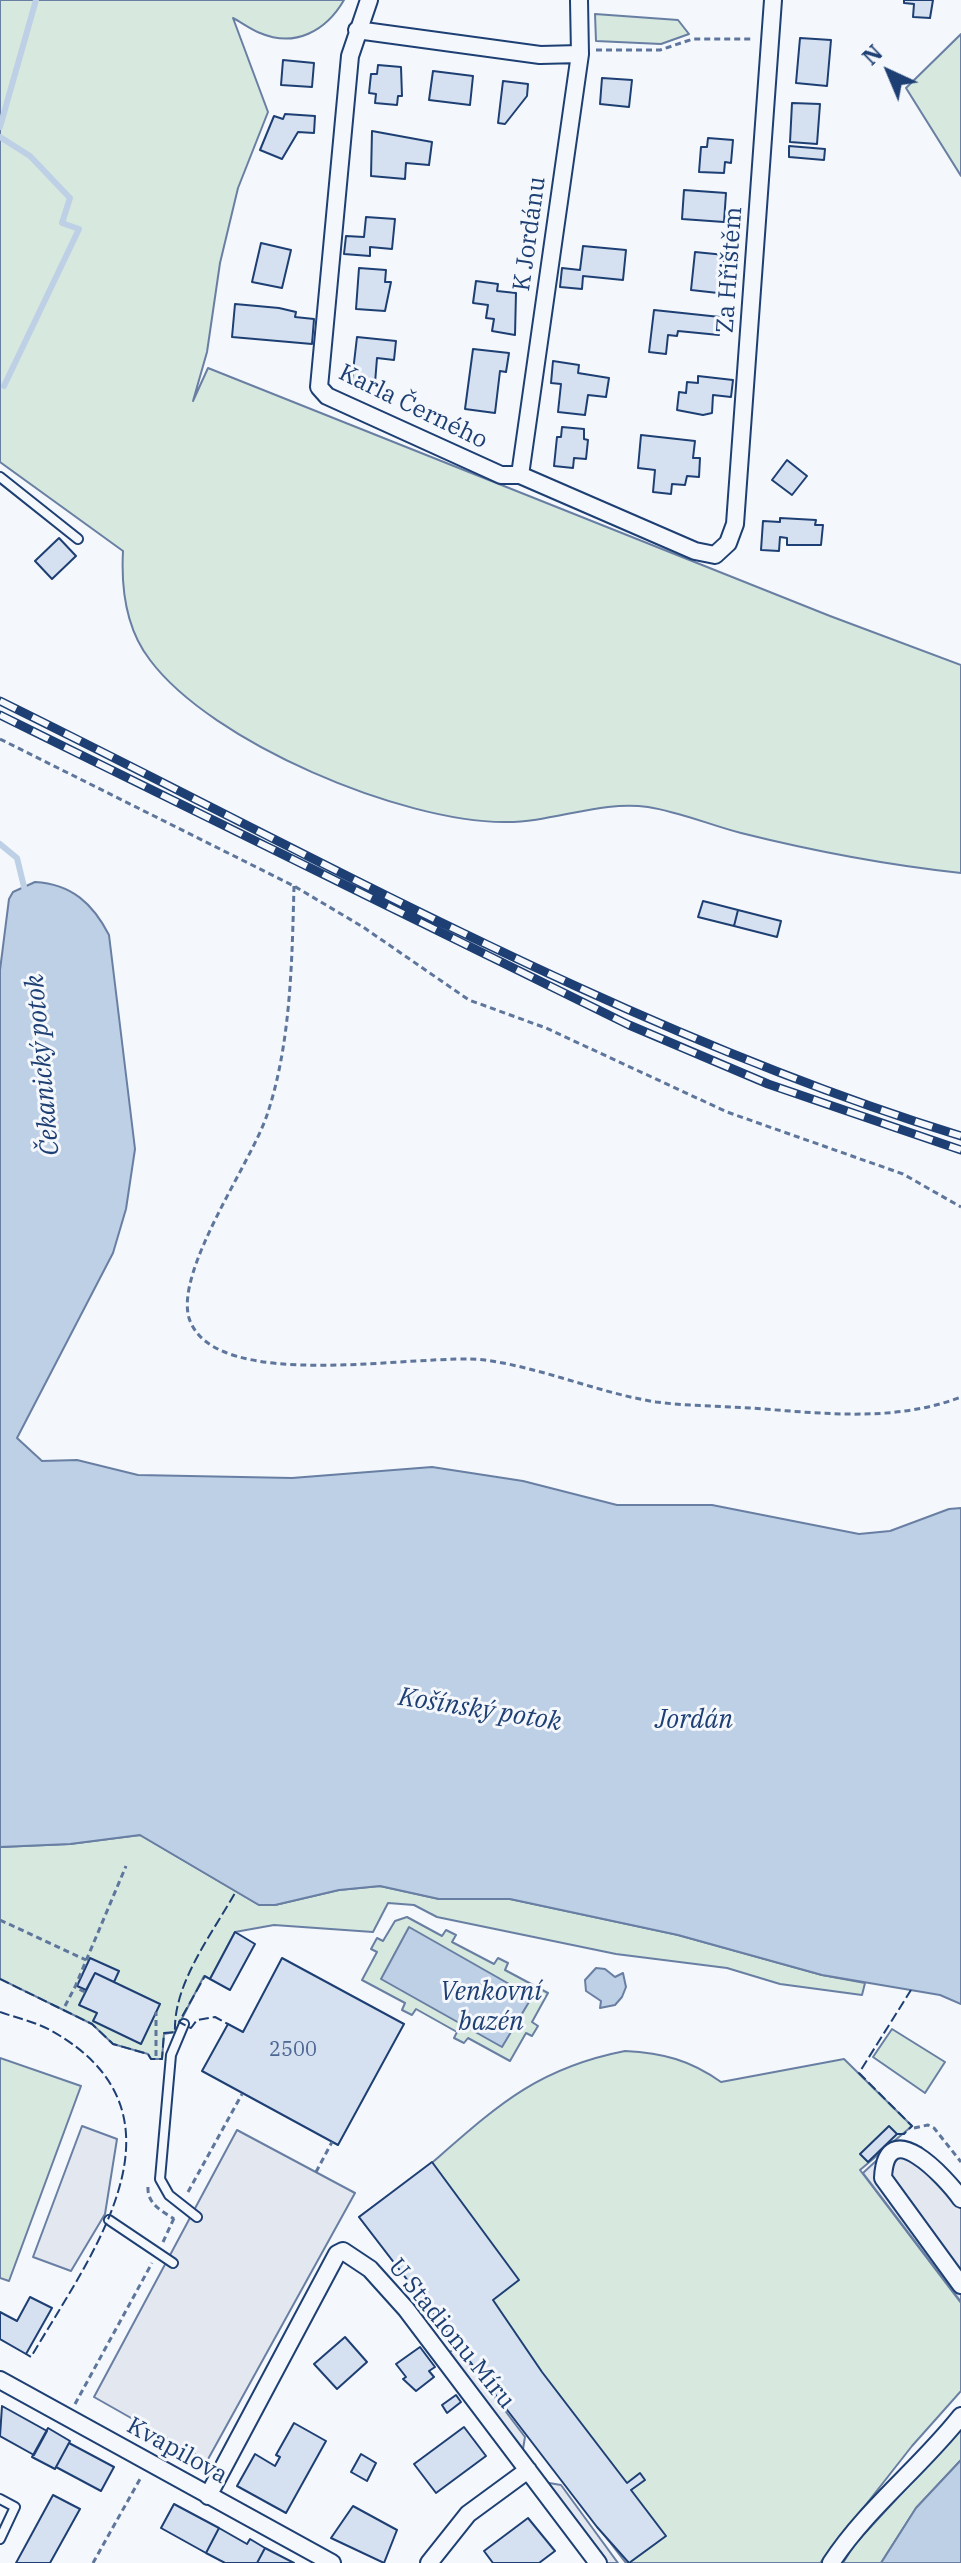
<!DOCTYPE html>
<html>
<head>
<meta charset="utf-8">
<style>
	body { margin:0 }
	#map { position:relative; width:961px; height:2563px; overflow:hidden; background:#f4f7fb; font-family:"IBM Plex Serif",serif }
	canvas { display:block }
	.north { position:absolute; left:849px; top:32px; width:80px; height:80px; -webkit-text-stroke:6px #f4f7fb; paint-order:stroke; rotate:316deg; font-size:22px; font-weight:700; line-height:32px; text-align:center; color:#1d3f73 }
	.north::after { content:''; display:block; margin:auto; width:28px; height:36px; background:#1d3f73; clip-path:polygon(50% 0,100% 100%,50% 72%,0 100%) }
</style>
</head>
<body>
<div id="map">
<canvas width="961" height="2563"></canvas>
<div class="north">N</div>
</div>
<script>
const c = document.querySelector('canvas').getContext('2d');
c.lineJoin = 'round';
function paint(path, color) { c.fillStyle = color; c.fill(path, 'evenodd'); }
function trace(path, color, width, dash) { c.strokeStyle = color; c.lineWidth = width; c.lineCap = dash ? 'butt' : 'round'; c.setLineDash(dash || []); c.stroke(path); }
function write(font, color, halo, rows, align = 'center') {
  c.font = font + ' "IBM Plex Serif",serif'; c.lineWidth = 6; c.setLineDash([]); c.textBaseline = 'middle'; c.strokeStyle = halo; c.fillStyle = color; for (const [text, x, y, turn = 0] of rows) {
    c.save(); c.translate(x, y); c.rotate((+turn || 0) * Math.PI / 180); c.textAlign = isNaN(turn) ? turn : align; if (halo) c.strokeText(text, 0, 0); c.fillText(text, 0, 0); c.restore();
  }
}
const green = new Path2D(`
	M0,0H344C326,31 295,48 260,33C250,29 241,22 233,18L268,112L238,188L220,263L207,352L193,401L208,368L830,616L961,665V873C887,865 813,851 741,833C710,825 680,812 648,807C600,800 552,823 504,822C402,822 212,743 150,660C126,629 121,588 123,551L0,462Z
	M595,14L678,20L689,34L661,44L596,41Z
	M961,34V176L906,88Z
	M140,1835L259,1905H275L339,1890L380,1886L439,1899H510L678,1935L822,1975L865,1983L862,1995L780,1984L727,1968L616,1954L437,1917L414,1905L388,1903L373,1932L274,1925L235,1932L210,1979L204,1976L175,2032L164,2034L162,2059H151L148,2054L113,2044L92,2024L0,1979V1847L70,1844Z
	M407,1917L442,1936L446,1930L456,1935L452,1942L494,1964L498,1958L508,1963L505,1970L548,1993L532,2022L538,2026L532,2036L526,2033L510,2061L468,2038L464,2043L454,2038L457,2032L416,2009L412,2015L402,2010L405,2003L362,1980L377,1952L371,1949L377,1938L383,1941L395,1921Z
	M892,2029L945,2062L925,2093L873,2057Z
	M625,2051C663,2053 690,2060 721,2082L844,2059L912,2126L860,2170L961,2303V2391L912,2446L820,2563H626L359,2217C384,2198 411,2181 434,2161C498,2105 538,2068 625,2051Z
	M0,2058L81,2086L9,2281L0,2278Z
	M961,2429V2460L916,2508L881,2563H843L854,2545Z`);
paint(green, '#d7e8df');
trace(green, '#687fa3', 2);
const parking = new Path2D(`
	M82,2126L117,2139L105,2214L71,2271L33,2257Z
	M237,2130L355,2193L207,2461L94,2397Z
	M905,2144L921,2147L961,2191V2302L863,2173L890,2148Z
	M457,2347L525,2437L522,2455L447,2354Z
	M543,2482L561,2485L618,2563H603Z`);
paint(parking, '#e3e8f0');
trace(parking, '#687fa3', 2);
const water = new Path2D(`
	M35,882C72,884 93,904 109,935L135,1149L126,1209L113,1253L17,1438L42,1461L77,1460L138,1475L292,1478L432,1467L523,1481L617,1505H712L859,1534L890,1531L949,1509L961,1508V2004L940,1995L822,1975L678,1935L510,1899H439L380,1886L339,1890L275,1905H259L140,1835L70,1844L0,1847V970L9,899L13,892Z
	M409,1927L532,1997L502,2047L381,1979Z
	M596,1968L605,1969L615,1977L623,1973L626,1987L622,1997L615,2005L600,2008L601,2001L586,1991L585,1980Z
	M961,2460V2563H881L916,2508Z`);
paint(water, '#bed0e5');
trace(water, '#687fa3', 2);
trace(new Path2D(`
	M0,127L36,0
	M0,137L30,156L70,198L62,223L79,229L4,386
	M0,844L17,858L25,891`), '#bed0e5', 6);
const building = new Path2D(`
	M904,0H933L930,18L913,17L914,4L904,3Z
	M800,38L831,40L827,86L796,83Z
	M283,60L314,63L312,87L281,85Z
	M378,65L401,67L402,96H398L397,105L375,103L376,94L369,93L371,74H377Z
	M433,71L473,76L470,105L429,100Z
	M602,78L632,80L629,107L600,104Z
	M503,81L528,84L527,96L505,124L498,123Z
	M792,103L820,104L817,144L790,142Z
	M285,114L315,116L314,133L298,132L282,159L260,150L274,116L283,119Z
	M372,131L432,142L429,165L406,163L405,179L371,176Z
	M708,138L733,140L731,163L725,162L724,173L699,172L701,147H707Z
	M789,146L825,149L824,160L789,157Z
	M684,190L726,193L724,222L682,219Z
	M366,217L395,219L392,249L370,247V256L344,254L346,236L364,237Z
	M261,243L291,250L282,288L252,282Z
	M583,246L626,250L623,280L583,276L582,289L560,287L562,268L580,270Z
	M695,252L725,255L718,293L691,290Z
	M359,268L386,270L385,282H391L385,311L356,309Z
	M476,281L498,284L497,291L516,293L515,335L492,331L494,319L486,318L488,305L473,303Z
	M235,304L279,308L296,312L295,317L314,319L312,344L232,337Z
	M654,310L720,317L719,335L678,331L677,336L668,335L666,354L649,352Z
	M357,337L396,341L394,360L377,358L375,383L352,380Z
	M473,349L509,353L506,372L500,371L495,413L465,409Z
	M553,361L579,365L578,373L609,378L606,397L588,395L585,415L558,412L561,384L551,383Z
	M698,376L733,380L731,397L713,395L712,413L703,415L677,410L679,392L686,393L687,382L698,383Z
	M562,427L584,429V439L588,440L586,459L574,458L573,468L554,466L557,437H561Z
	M641,435L695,441L693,458H700L699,477L687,476L685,485L672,484L671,494L653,492L655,470L638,468Z
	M787,460L807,476L792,495L772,480Z
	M780,518L816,520L815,525H823L821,545H787V538L780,537L779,551L761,550L763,521L780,522Z
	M59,538L76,556L52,579L35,561Z
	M703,901L738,910L734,926L698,917Z
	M738,910L781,921L777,937L734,926Z
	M235,1932L255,1944L230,1990L210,1979Z
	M90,1958L119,1971L114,1982L95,1973L86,1990L77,1986Z
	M282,1958L404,2024L338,2145L202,2071L228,2024L243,2032Z
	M95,1973L160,2004L141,2044L93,2021L97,2013L79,2005Z
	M889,2126L897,2134L868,2162L860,2154Z
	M432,2162L519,2280L493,2300L542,2372L627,2483L640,2473L645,2480L631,2490L666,2536L629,2563L597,2527L359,2217Z
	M30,2297L52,2308L26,2354L0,2339V2312L17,2321Z
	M345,2337L367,2362L337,2389L314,2364Z
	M420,2347L435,2367L429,2371L434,2377L416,2391L403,2379L406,2377L396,2364Z
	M456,2395L461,2402L447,2413L442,2405Z
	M2,2406L47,2431L34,2455L0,2436Z
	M294,2423L326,2441L286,2513L237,2486L255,2454L275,2466L280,2457L276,2455Z
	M464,2427L486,2456L436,2493L414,2464Z
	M48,2428L70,2441L55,2469L32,2457Z
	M69,2443L114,2467L101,2491L56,2467Z
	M361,2454L376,2463L367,2481L351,2472Z
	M53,2495L80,2509L50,2563H16Z
	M174,2504L219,2528L206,2553L161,2528Z
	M353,2506L397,2530L384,2563L331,2538Z
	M528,2518L555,2551L539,2563H493L484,2551Z
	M219,2528L247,2544L250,2539L265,2548L257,2563H225L206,2553Z
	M265,2548L294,2563H257Z`);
paint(building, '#d5e0f0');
trace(building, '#1d3f73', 2);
const lane = new Path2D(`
	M0,477L78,539
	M184,2024L171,2055L160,2179L169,2195L197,2217
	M109,2220L173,2263
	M0,2499L15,2507L0,2539`);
const street = new Path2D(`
	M369,0L350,56L319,387L327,396L501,475H520L695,551L715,555L728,543L735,524L773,0
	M357,30L540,55L580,54
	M520,475L580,54L579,0
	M961,2199C946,2178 886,2112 883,2178L961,2285
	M0,2380L332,2563
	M208,2496L337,2254L343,2251L370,2269L406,2309L598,2563
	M429,2563L468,2514L528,2470
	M831,2563C867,2508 920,2468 961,2416`);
trace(lane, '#1d3f73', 12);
trace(street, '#1d3f73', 20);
trace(new Path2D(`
	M596,50H660L693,39H754
	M0,739L294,886L363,927L469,1000L546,1028L727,1112L903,1174L961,1207
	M294,886C292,960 291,1044 267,1115C251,1163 175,1270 189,1318C214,1396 422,1352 485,1360C543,1368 599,1393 656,1402C687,1406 719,1406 750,1408C821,1413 893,1423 961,1397
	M0,1920L86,1960
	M85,1992L75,1987L126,1866
	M65,2006L75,1987
	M156,2056V2012
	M914,2128L928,2125L934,2128L961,2162
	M316,2172L332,2142
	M148,2187C147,2204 162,2211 174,2219
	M188,2192L242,2094
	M163,2242L175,2216
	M75,2404L152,2263
	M93,2563L140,2479`), '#5e769c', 3, [6, 4]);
trace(lane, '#f4f7fb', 8);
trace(street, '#f4f7fb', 16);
const rail = new Path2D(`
	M0,701C313,855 627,1033 961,1136
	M0,715L629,1025L768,1084L961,1150`);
trace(rail, '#1d3f73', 9);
trace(rail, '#f4f7fb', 6, [18]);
trace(new Path2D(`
	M0,1979L92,2024L113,2044L148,2054L151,2059H162L164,2033L175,2032C173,1984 212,1934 235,1893
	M210,1979L205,1976L179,2022L191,2028L197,2020L215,2017L228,2024
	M0,2012C17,2018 36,2022 52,2031C200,2115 91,2254 31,2357L26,2354
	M897,2134H904L912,2126L859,2073L911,1990`), '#1d3f73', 2, [10, 4]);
write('20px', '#4b6792', null, [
	["2500",293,2050]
]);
write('24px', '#1d3f73', '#f4f7fb', [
	["K Jordánu",530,234,-82],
	["Za Hřištěm",730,270,-86],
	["Karla Černého",413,407,26],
	["U Stadionu Míru",451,2334,51],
	["Kvapilova",177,2451,29]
]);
write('italic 26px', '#1d3f73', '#f4f7fb', [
	["Čekanický potok",43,1065,-95],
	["Košínský potok",480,1710,9],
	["Jordán",694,1720],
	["Venkovní",491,1992],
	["bazén",491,2022]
]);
</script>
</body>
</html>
